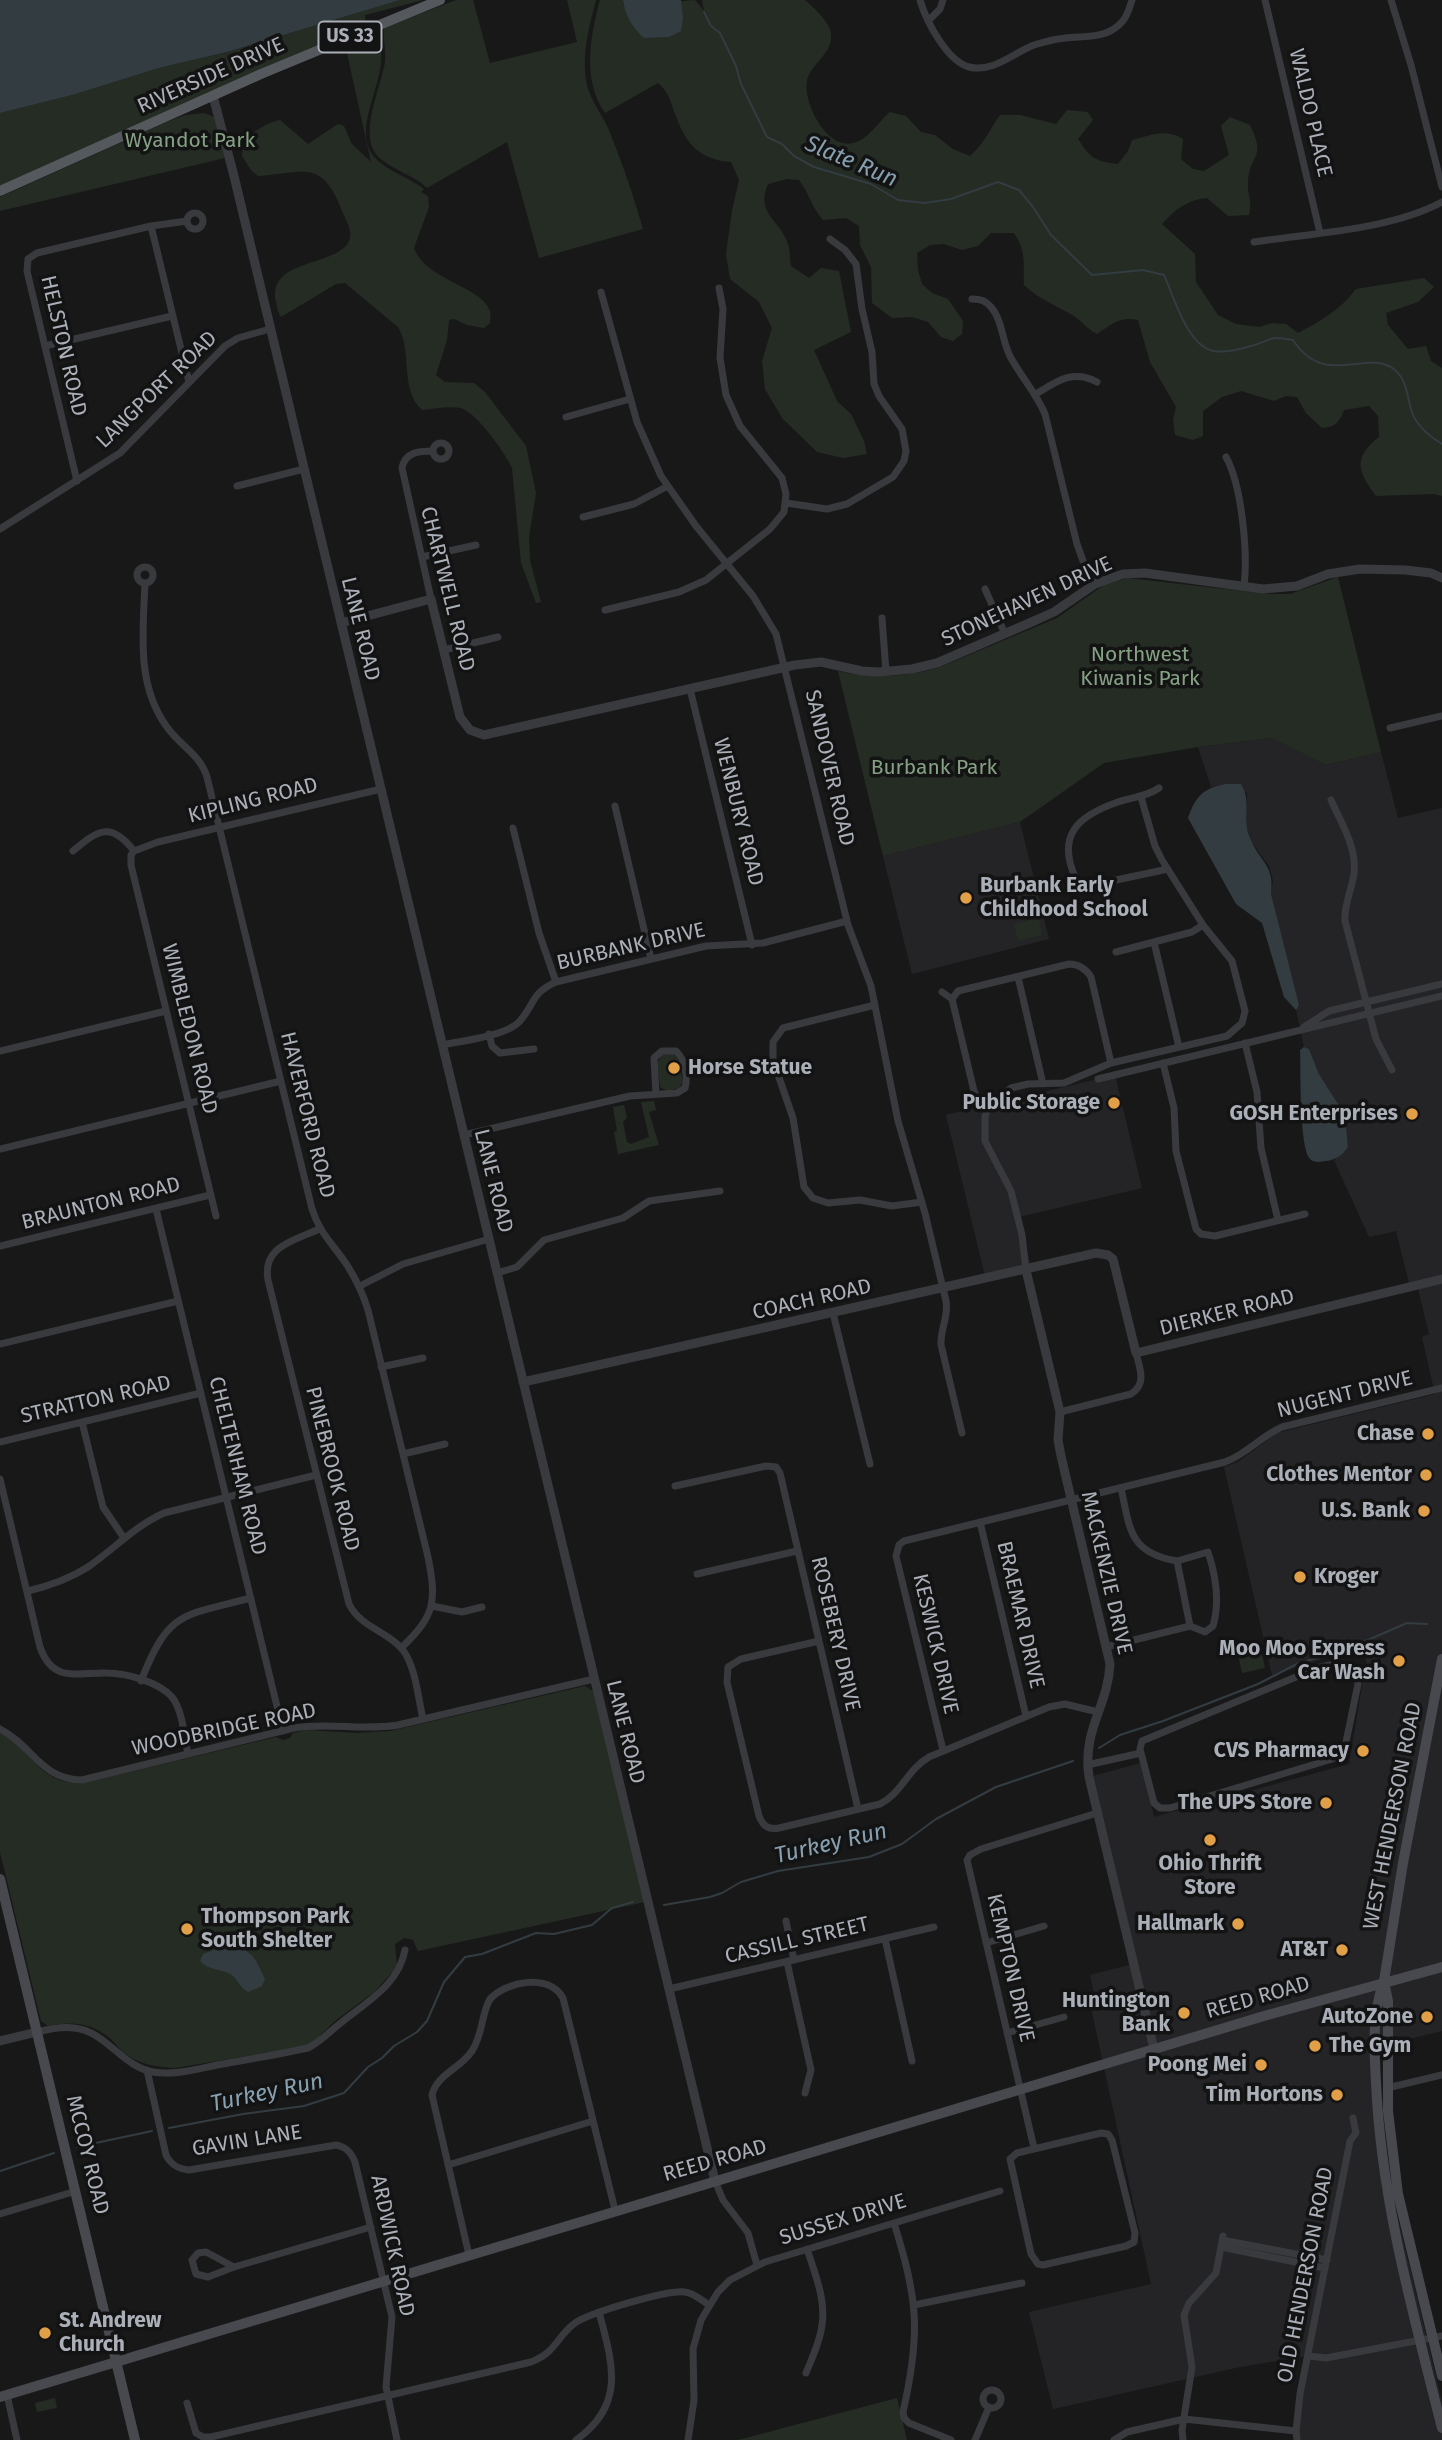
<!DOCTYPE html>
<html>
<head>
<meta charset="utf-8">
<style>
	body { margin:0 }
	canvas { display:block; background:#181819 }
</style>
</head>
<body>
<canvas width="1442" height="2440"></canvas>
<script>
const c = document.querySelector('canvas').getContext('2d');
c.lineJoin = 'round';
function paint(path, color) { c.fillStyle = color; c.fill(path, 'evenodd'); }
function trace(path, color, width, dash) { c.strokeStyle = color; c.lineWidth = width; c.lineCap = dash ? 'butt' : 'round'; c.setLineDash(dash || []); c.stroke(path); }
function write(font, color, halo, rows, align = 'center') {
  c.font = font + ' "Fira Sans",sans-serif'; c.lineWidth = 7; c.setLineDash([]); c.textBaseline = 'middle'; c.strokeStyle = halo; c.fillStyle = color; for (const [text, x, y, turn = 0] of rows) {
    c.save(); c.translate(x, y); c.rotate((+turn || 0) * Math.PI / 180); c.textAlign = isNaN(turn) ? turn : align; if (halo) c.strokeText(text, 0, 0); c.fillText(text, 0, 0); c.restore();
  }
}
paint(new Path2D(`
	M1272,738L1326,765L1381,752L1398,818L1442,808V2031L1377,2047L1375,2060L1390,2185L1442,2402V2440H1298L1307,2356L1240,2367L1053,2409L1029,2312L1151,2284L1090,2003L1096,2001L1090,1975L1133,1964L1089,1777L1141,1763L1154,1817L1349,1764L1366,1662L1364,1646L1272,1675L1224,1467L1238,1462L1277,1433L1435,1394L1422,1337L1429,1334L1417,1285L1410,1287L1396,1231L1369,1237L1334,1160L1348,1147L1345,1115L1319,1074L1309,1049L1304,1047L1271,893L1273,881L1269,866L1250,840L1247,827V793L1225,784L1211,787L1198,747Z
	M1020,822L1049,939L912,974L883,856Z
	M1115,1075L1142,1188L1019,1217L1031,1269L986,1280L946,1115Z`), '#242426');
paint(new Path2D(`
	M400,0H423L365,15L366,31L0,191V113L76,94L159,68L227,52Z
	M456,0H473L490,63L577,42L567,0H596C589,27 581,57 587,85C591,101 601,113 608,128C622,162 633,194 643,229L539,258L507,142L427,188C414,175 395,171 381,159C355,138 382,87 385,61C386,50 383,39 384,28Z
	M600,0H623L624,6L695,0L704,11L702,0H805C814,8 830,22 831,34C833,52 814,62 808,77C800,97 825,150 853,143C868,140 878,122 890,112L906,116L921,132L935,135L953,149L970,156C985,143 989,130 1000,115H1020L1056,124L1067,110L1088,112L1093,120L1078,139C1091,159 1095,161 1118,164L1128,151L1132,140C1152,135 1165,128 1183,139L1181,159L1193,169L1204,171L1229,155L1221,126L1230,117L1250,125C1267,160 1249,154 1248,182C1247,196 1253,200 1249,215L1228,216L1207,198C1187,200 1175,209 1162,224L1195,254L1196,282L1218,315L1236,324L1259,327L1272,323L1286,324L1298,333C1321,321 1341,309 1356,289L1424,278L1434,287L1418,302L1386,313L1388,325L1408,349L1426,346L1431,361L1442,368V496L1434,494L1376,496C1358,472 1352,458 1379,437L1378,416L1369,406L1344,410C1339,423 1335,427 1322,428L1306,413L1297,397L1286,396L1274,401L1241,391L1222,397L1203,411V436L1193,440L1175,435L1173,420L1176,407L1150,362L1138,320C1120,316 1112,324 1097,334C1087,329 1083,322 1074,316C1056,305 1040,300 1024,285C1023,263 1027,253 1014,233H991L978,246L962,250L944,244L930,245L917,253L918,270L922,284L932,293L948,299L963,321L962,334L953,341L941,337L928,322L912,317L892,318L872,303L871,267L860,245L859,226L846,218L823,220C812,208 809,193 799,180L787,179L768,184C755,214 780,219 788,244C790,250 790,259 791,266L809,278L821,268L839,271L851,332L814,350L837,401L851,414L864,441L867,454L843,458L817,452L782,418L765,389L762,361L772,328L759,302L730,279L726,254L732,211L739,180L731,162C701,160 686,145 676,116C670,102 670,93 658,83L605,113C582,79 590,38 600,0Z
	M375,33C399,72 344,126 377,160C387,170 411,179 424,189L421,192L428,196L429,207L414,248C426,281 482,286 490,311C491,315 490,319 490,323L484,328L467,325L454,319L449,320L447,340L436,375L445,382L474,383L485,392L526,446L536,493L529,537L530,560L541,602L536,603L521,563L512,468C506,454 476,412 461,408C449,406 434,409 422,410C399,389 413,351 398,327L345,283L336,284L281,317C278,312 277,308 276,302C267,259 333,267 348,243C354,233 347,223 343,213C322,159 308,172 258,176L251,170L242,156C243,151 242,147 244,143C250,132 269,122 280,120L308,144L338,124L344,126L352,144L371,162L345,44Z
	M204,113L214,117L225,158L0,211V197L169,121L186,115Z
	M1338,577L1381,752L1326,765L1272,738L1198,747L1104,763L1020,822L883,856L838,671C872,679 905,677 938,668L1057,618L1104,585L1127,578L1270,594H1290Z
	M1035,888L1042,920L1039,921L1042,935L1018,941L1014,924L1034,919L1027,890Z
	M673,1053L678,1059L683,1082L679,1088L667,1091L660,1087L657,1063L662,1055Z
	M654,1101L656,1110L649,1112L659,1145L618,1154L614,1132L617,1131L613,1107L624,1105L627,1118L623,1122L627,1142L631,1144L649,1137L641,1102Z
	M1260,1645L1265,1668L1242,1673L1237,1650Z
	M585,1686L593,1691L645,1902L418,1951L413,1940L404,1938L395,1944L397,1967L374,1992L336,2020L312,2043L302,2047L175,2068C158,2067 141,2065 127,2055C121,2051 116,2044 111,2039C92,2023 72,2021 48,2026L41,2021L0,1852V1733C34,1751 39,1786 84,1783L276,1737L283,1740L290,1738L293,1733L306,1730L357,1733L390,1731Z
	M55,2398L57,2408L37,2412L35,2403Z
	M897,2398L907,2440H738Z`), '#242c24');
paint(new Path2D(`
	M0,0H400L227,52L159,68L76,94L0,113Z
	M623,0H681L683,18L681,31L669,37L644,38C633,28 625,16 623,0Z
	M1225,784H1241C1252,801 1242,819 1250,838C1259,861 1275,865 1271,894L1299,1005L1296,1010L1284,997L1262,923L1236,904L1188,818C1196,796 1202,789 1225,784Z
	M1304,1047L1309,1049L1319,1074L1345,1115L1348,1147C1343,1155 1335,1160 1326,1161C1321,1162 1314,1163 1310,1159C1299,1146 1301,1070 1300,1050Z
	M221,1947C252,1947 253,1954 265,1979L262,1986L248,1992C240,1988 238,1980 232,1975C221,1968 209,1971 200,1961L203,1954Z`), '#323c41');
trace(new Path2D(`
	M704,12L711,26L720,33L736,66L741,84L767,137L782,144L794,156L814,167L871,184L898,200L925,203L951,199L998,182L1019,190L1033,207L1051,235L1092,275L1143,270L1164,275C1174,297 1187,345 1213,351C1224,353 1241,349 1251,346C1273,340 1267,335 1293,340C1326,390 1367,347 1395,370C1410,383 1406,403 1415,419C1421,429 1432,438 1442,444
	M1361,1643L1407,1623L1427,1624
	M1099,1748L1120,1735L1163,1721L1258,1684L1297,1664L1348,1648
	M664,1905L710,1897L722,1893L741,1882L778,1871L869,1857L902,1844L936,1819L996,1787L1073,1761
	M169,2128L243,2114L304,2106L344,2093L368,2067L382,2058L394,2046L417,2032L427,2021L444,1982L465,1957L482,1954L536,1933L554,1934L592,1925L612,1908L633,1902
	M77,2147L152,2131
	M0,2171L54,2153`), '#323c41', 2);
trace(new Path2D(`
	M920,0C926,21 947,61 969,67C993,73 1013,53 1034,45C1044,42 1055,39 1065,38C1080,36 1099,38 1112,30C1125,23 1128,13 1132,0
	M1265,0L1320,233
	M1391,0L1411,65L1442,187
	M929,20L940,9L943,0
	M187 221a8 8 0 1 1 16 0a8 8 0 1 1-16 0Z
	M151,226L189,382
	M1254,242C1313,233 1389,230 1442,202
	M601,292L637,422L661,476L696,526L753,596L776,634L848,925L871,986L898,1121L925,1213L946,1301C949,1317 940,1329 941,1345L962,1433
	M972,299C981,299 986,301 991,307C1003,321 1002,343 1011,358C1022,378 1036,393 1045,414L1077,544L1087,572L1095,584
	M45,346L172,316
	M1036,394C1057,381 1073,369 1097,382
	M566,417L630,399
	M433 451a8 8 0 1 1 16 0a8 8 0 1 1-16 0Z
	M1226,457C1242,486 1248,553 1244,586
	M77,481L27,271L28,259L37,253L151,226L187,221
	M237,486L304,469
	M786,503L827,509L847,504L893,477L904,461L906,451L902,429L879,396L874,384L872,352L862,309L856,264L845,250L830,239
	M583,517L634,504L666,487
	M0,529L120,453L225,346L238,338L270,329
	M422,557L476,545
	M137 575a8 8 0 1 1 16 0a8 8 0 1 1-16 0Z
	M145,583C143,632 136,685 167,727C180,746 200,754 207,777L312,1209C320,1234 333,1244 347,1265C356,1279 363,1294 368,1310L428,1557C437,1602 435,1616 401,1648
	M985,589L1005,634
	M431,599L402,468C405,452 419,451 433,451
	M605,610L679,592L706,580L770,529L784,512L786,494L782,478L740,426L726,395L720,358L723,309L719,288
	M882,618L886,672
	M444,650L498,637
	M690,689L752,945
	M1390,728L1442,716
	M1159,788C1146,797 1133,797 1118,802C1077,816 1056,836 1076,879L1088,886L1168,869
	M1331,800C1341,823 1357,847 1354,873C1352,890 1344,903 1345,921L1376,1039L1392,1070
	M615,806L651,959
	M513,828L539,933L556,982
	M73,851C98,830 111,821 134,851
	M134,851L131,855V865L216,1216
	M134,851L158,842L381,789
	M1154,942L1179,1047
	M1116,952L1192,932L1203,925
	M1018,977L1043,1084
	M942,992L952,999L974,1091L979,1101L988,1107
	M952,999L958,991L1069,964C1079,964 1086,969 1091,977L1111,1063
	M875,1005L783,1028L773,1042V1060L793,1118L804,1187L813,1198L828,1203L860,1200L892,1206L922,1202
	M1304,1027L1329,1011L1442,984
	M489,1034L492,1046L500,1053L534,1049
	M1245,1043L1257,1092L1261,1148L1278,1220
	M442,1045C461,1041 507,1036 520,1021C535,1004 531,993 556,982L706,946L763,943L847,921
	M0,1051L166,1011
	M1163,1063L1174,1108L1176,1151L1196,1229L1201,1234L1215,1236L1305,1214
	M1098,1079L1442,996
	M464,1135L630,1096L677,1093L685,1088C688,1077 685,1059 676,1051H662L654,1058L656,1094
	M0,1149L281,1081
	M156,1209L283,1731
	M319,1229C294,1241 262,1246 268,1280L349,1604C361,1628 388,1631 403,1650C416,1668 418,1698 423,1719
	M0,1246L210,1195
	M1026,1270L1022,1235L1011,1191L985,1141V1117L988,1107L1011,1088L1028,1084L1064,1083L1111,1063L1227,1036L1242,1023L1245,1011L1232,961L1203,925L1162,860L1155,846L1141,797
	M497,1273L517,1267L544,1240L623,1218L649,1201L720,1191
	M360,1286L403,1264L489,1239
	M833,1313L870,1464
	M0,1344L178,1301
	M381,1367L423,1358
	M1060,1412L1131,1394C1147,1384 1140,1369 1136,1353
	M82,1422L103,1507L124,1538
	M0,1442L201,1393
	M403,1454L445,1444
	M0,1479L40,1647C53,1684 78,1672 107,1673C126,1673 159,1682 172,1697C183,1711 184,1737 188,1754
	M675,1486L766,1466L776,1467L780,1473L858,1809
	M980,1522L1026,1716
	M1177,1561L1208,1552C1216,1576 1220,1602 1213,1626L1205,1632L1190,1626
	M697,1574L797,1551
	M28,1591C49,1586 69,1579 88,1567C114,1549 135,1526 164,1513L316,1475
	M432,1606L462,1612L482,1607
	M819,1641L741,1659L728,1667L727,1682L759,1816C763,1826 768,1830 779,1828L880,1804C902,1793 907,1770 929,1757L1049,1707L1065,1704L1098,1712
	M1106,1647L1190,1626L1177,1561C1129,1553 1130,1529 1121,1488
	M1335,1664L1352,1669L1357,1676L1358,1684L1345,1747L1342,1756L1170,1808H1160L1154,1803L1140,1749L1142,1741L1320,1667Z
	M141,1681C169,1610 182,1616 251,1598
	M0,1729C33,1746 40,1779 82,1780L294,1728C329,1722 363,1731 398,1725L594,1679
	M943,1750L896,1556L899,1545L904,1541L1225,1462C1247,1454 1261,1436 1282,1427L1442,1388
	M1087,1765L1141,1753
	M786,1921L794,1960
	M885,1939L912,2061
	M986,1943L1044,1926
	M787,1962L811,2070L805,2093
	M669,1989L934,1927
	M37,2032C49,2029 62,2026 74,2028C106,2031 121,2066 153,2072C176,2076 200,2068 223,2064C251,2059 280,2054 308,2048C322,2041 330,2031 342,2022C368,2001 399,1984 405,1950
	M1007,2033L1064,2017
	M147,2070L166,2155C171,2165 178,2169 189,2170L336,2145C346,2147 351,2152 355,2162L392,2317L386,2387L397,2440
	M1387,2088L1442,2075
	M1101,2133L1108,2134L1112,2140L1135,2233L1134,2242L1126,2246L1043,2265L1038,2264L1031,2254L1010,2159L1017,2153Z
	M1034,2148L967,1860L970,1855L981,1849L1097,1813
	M448,2165L593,2121
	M715,2181L723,2200L748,2233L757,2265
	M0,2214L76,2191
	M894,2223C918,2300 921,2333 903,2412L904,2418L909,2423L951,2440
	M1222,2240L1327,2260
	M1221,2247L1325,2268
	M469,2255L432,2095C437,2074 460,2069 472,2051C483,2034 481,2015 490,1999C507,1981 549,1973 563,1998L615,2210
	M234,2267L206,2252L198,2253L192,2260L196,2274L208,2277L234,2267L371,2227
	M914,2305L1022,2283
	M1309,2356L1326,2358L1442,2336
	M806,2373C812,2358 820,2342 822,2325C826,2299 815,2274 807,2249
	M983 2399a9 9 0 1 1 18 0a9 9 0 1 1-18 0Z
	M7,2395L17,2440
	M187,2403L196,2433L203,2437H211L531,2362C557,2352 556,2337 575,2323C589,2313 669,2289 685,2292C694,2293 701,2300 709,2305
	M576,2440C627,2404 612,2362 599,2312
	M688,2440L694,2400L693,2349L701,2320L718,2292L730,2280L765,2262L1000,2191
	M975,2440L989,2407
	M1114,2440L1127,2432L1184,2419L1296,2431
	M1183,2440L1182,2430L1192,2367L1184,2315L1189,2303L1216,2273L1223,2236
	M1297,2440L1296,2431L1300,2394L1350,2141L1356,2133L1353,2118`), '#393a3e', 7);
trace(new Path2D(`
	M213,96L234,176L715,2181
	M341,623L431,599L460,717L470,730L484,735L795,665L821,662L862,671L879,672L912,669L937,663L1034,621L1054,612L1095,584L1123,574L1145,573L1263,589L1297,586L1328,574L1360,569L1405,570L1431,573L1442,578
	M1026,1270L1060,1412L1058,1440L1061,1456L1110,1664C1108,1707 1082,1729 1089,1777L1154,2049
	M523,1382L1096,1253L1108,1255L1113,1259L1136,1353L1442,1279
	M0,2041L37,2032`), '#393a3e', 9);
trace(new Path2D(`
	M1442,1659L1403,1863L1384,1981C1372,2013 1374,2048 1376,2082C1381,2200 1413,2313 1442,2428
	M0,1879L135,2440
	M1384,1982L1388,2001V2111L1398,2194L1442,2376
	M0,2397L1264,2016L1442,1967`), '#47494e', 10);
trace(new Path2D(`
	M0,191L261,74L440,0`), '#55585d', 10);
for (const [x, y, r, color] of [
	[966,898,7,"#e1a048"],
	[674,1068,7,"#e1a048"],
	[1114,1103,7,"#e1a048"],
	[1412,1114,7,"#e1a048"],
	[1428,1434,7,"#e1a048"],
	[1426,1475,7,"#e1a048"],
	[1424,1511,7,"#e1a048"],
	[1300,1577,7,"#e1a048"],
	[1399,1661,7,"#e1a048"],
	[1363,1751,7,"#e1a048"],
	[1326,1803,7,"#e1a048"],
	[1210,1840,7,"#e1a048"],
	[1238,1924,7,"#e1a048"],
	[187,1929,7,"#e1a048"],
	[1342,1950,7,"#e1a048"],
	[1184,2013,7,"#e1a048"],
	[1427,2017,7,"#e1a048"],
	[1315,2046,7,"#e1a048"],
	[1261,2065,7,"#e1a048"],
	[1337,2095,7,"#e1a048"],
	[45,2333,7,"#e1a048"]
]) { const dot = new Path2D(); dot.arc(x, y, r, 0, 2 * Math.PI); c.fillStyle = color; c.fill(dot); trace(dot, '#131314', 2.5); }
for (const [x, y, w] of [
	[350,37,63]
]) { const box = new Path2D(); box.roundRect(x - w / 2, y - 15.5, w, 31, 5); c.fillStyle = '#131314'; c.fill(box); trace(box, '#abb0b8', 2); }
write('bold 19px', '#abb0b8', null, [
	["US 33",350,37]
]);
write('21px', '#abb0b8', '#131314', [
	["RIVERSIDE DRIVE",211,76,-24],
	["WALDO PLACE",1310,113,77],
	["HELSTON ROAD",63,346,77],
	["LANGPORT ROAD",157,390,-44],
	["CHARTWELL ROAD",447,589,76],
	["STONEHAVEN DRIVE",1027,602,-25],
	["LANE ROAD",360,629,76],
	["SANDOVER ROAD",829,768,77],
	["KIPLING ROAD",253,801,-14],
	["WENBURY ROAD",738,812,76],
	["BURBANK DRIVE",631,947,-13],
	["WIMBLEDON ROAD",189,1029,76],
	["HAVERFORD ROAD",307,1115,76],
	["LANE ROAD",493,1181,76],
	["BRAUNTON ROAD",101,1204,-14],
	["COACH ROAD",812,1300,-13],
	["DIERKER ROAD",1227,1313,-14],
	["NUGENT DRIVE",1345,1395,-14],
	["STRATTON ROAD",96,1400,-13],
	["CHELTENHAM ROAD",237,1466,76],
	["PINEBROOK ROAD",332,1469,76],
	["MACKENZIE DRIVE",1106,1573,77],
	["BRAEMAR DRIVE",1020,1615,77],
	["ROSEBERY DRIVE",835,1634,77],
	["KESWICK DRIVE",935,1644,77],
	["WOODBRIDGE ROAD",224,1730,-12],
	["LANE ROAD",625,1732,76],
	["WEST HENDERSON ROAD",1393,1816,-79],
	["CASSILL STREET",797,1941,-13],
	["KEMPTON DRIVE",1010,1968,77],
	["REED ROAD",1258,1998,-16],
	["GAVIN LANE",247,2141,-9],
	["MCCOY ROAD",87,2155,76],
	["REED ROAD",715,2161,-16],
	["SUSSEX DRIVE",843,2220,-17],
	["ARDWICK ROAD",392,2246,78],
	["OLD HENDERSON ROAD",1306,2275,-79]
]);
write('21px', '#85a184', '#131314', [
	["Wyandot Park",190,141],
	["Northwest",1140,655],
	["Kiwanis Park",1140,679],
	["Burbank Park",934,768]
]);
write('bold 21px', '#abb0b8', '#131314', [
	["Burbank Early",980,886,"left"],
	["Childhood School",980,910,"left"],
	["Horse Statue",688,1068,"left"],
	["Public Storage",1100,1103],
	["GOSH Enterprises",1398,1114],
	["Chase",1414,1434],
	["Clothes Mentor",1412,1475],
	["U.S. Bank",1410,1511],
	["Kroger",1314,1577,"left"],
	["Moo Moo Express",1385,1649],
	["Car Wash",1385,1673],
	["CVS Pharmacy",1349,1751],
	["The UPS Store",1312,1803],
	["Ohio Thrift",1210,1864,"center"],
	["Store",1210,1888,"center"],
	["Thompson Park",201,1917,"left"],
	["South Shelter",201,1941,"left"],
	["Hallmark",1224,1924],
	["AT&T",1328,1950],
	["Huntington",1170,2001],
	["Bank",1170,2025],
	["AutoZone",1413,2017],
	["The Gym",1329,2046,"left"],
	["Poong Mei",1247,2065],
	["Tim Hortons",1323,2095],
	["St. Andrew",59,2321,"left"],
	["Church",59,2345,"left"]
], 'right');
write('italic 23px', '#86a0b0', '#131314', [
	["Slate Run",851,162,23],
	["Turkey Run",831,1844,-13],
	["Turkey Run",267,2093,-12]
]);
</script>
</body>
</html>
